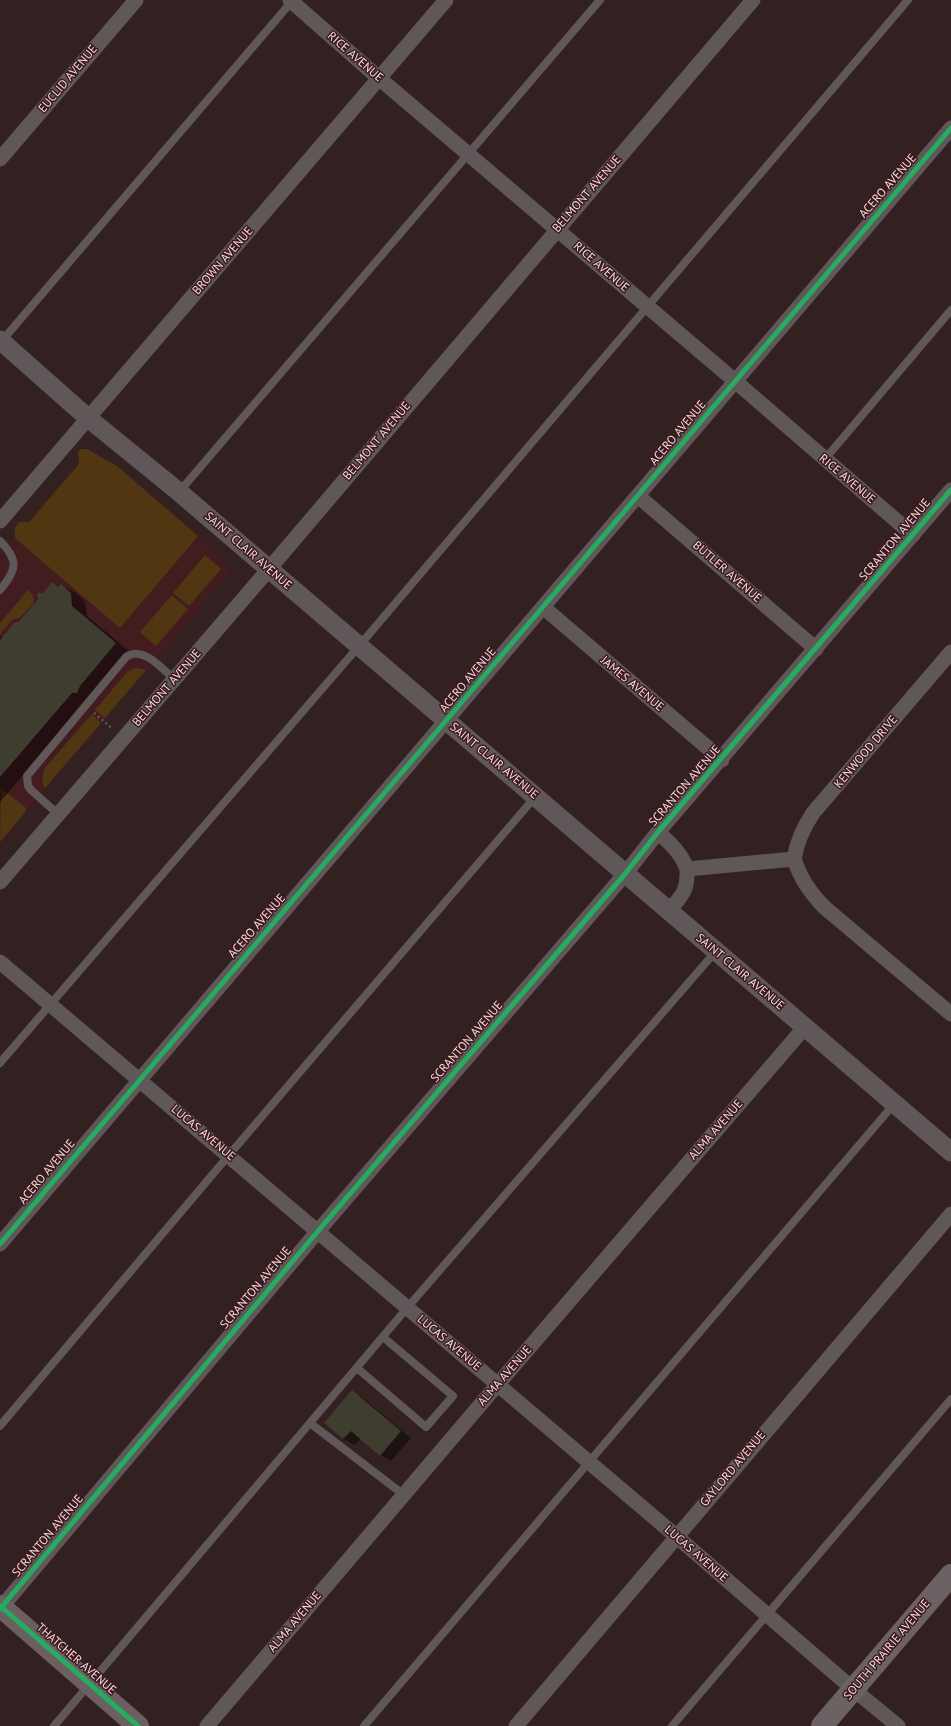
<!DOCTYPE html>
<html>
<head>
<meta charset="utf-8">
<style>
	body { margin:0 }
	canvas { display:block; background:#332122 }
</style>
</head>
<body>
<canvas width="951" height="1726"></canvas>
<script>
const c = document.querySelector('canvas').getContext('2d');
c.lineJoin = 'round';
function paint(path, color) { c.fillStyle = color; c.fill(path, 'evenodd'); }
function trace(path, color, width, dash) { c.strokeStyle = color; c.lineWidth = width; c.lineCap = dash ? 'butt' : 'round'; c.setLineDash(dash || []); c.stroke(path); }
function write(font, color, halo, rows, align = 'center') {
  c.font = font + ' "PT Sans",sans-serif'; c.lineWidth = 3; c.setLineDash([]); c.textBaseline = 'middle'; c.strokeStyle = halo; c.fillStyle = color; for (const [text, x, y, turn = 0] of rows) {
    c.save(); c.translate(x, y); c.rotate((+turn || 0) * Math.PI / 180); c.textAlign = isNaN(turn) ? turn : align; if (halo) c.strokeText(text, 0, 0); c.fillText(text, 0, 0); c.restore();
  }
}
paint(new Path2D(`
	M81,449H87L117,466L207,544L231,571L0,842V556L15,538V528L19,522H29L79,464L78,452Z`), '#431c20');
paint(new Path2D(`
	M81,449H87L117,466L198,536L120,628L15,538V528L19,522H29L79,464L78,452Z
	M205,555L221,569L189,606L173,593Z
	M28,590L33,595L34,603L20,618L13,619L0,634V623Z
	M172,595L188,609L156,646L140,632Z
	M135,668L146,670L105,718L95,710L127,672Z
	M92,714L101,723L45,788C41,781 42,775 45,768Z
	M1,788L25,807L26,811L0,842Z`), '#503712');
paint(new Path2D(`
	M52,583L59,587L61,585L76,593L85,602L87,616L130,652L0,802V636L3,638Z
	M352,1391L363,1398L411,1438L391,1461L380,1455L361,1438L355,1445L344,1439L325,1423Z`), '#0007');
paint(new Path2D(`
	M52,582L58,587L61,584L71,593L72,606L116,643L80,686L77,693H72L0,777V640L14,623L18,622L38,599L37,593H43Z
	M352,1390L401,1431L380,1456L351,1431L343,1439L324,1423Z`), '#3f3d2f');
trace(new Path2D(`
	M94,713L113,729`), '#605757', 2.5, [2, 3]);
trace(new Path2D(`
	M1,342L293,0
	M825,459L951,310
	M179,492L600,0
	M0,541C19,560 17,570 0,590
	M59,815L31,790L28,786L27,776L126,657C143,645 162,669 175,680
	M0,1063L359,646L908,0
	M357,1368L426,1427L453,1396L383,1337
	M310,1423L404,1495
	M0,1426L229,1155L535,797
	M54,1726L407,1308L716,951
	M364,1726L894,1104
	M672,1726L951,1399`), '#5f5758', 8);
trace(new Path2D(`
	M290,0L380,79L735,381L913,535
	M0,159L136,0
	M638,496L816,649
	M0,521L446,0
	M543,607L722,760
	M658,832C671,844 681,853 687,869
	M794,859C801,879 809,891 824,907L951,1014
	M0,882L269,569L753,0
	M669,911C682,895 688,891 687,869L794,859C797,841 803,828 813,813L951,652
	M0,962L676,1536L853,1689L898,1726
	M0,1244L951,128
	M0,1609L318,1231L625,874L658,832L951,490
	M207,1726L498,1384L805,1027
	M516,1726L951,1214`), '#5f5758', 15);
trace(new Path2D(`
	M0,340L88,418L179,492L951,1152`), '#5f5758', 19);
trace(new Path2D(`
	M822,1726L951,1575`), '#6c6263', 22);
trace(new Path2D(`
	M0,1606L138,1726`), '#6b5f60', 22);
trace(new Path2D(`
	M0,1244L951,128
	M0,1606L138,1726
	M0,1609L318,1231L625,874L658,832L951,490`), '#26ab63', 5);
write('12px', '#f5dcdd', '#3b191c', [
	["RICE AVENUE",355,57,41],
	["EUCLID AVENUE",68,79,-50],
	["ACERO AVENUE",888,186,-49],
	["BELMONT AVENUE",587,194,-49],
	["BROWN AVENUE",223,261,-49],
	["RICE AVENUE",601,267,41],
	["ACERO AVENUE",678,433,-50],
	["BELMONT AVENUE",377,441,-50],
	["RICE AVENUE",847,479,40],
	["SCRANTON AVENUE",895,540,-50],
	["SAINT CLAIR AVENUE",248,551,41],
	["BUTLER AVENUE",727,572,41],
	["ACERO AVENUE",468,680,-50],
	["JAMES AVENUE",632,684,40],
	["BELMONT AVENUE",167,688,-49],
	["KENWOOD DRIVE",866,752,-50],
	["SAINT CLAIR AVENUE",494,761,40],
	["SCRANTON AVENUE",685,786,-49],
	["ACERO AVENUE",257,926,-49],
	["SAINT CLAIR AVENUE",740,972,40],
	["SCRANTON AVENUE",467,1042,-49],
	["ALMA AVENUE",716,1130,-49],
	["LUCAS AVENUE",203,1133,40],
	["ACERO AVENUE",47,1172,-50],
	["SCRANTON AVENUE",256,1288,-50],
	["LUCAS AVENUE",449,1343,40],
	["ALMA AVENUE",505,1376,-49],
	["GAYLORD AVENUE",733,1469,-50],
	["SCRANTON AVENUE",48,1536,-50],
	["LUCAS AVENUE",696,1554,41],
	["ALMA AVENUE",295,1622,-50],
	["SOUTH PRAIRIE AVENUE",887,1650,-50],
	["THATCHER AVENUE",76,1659,41]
]);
</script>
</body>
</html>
